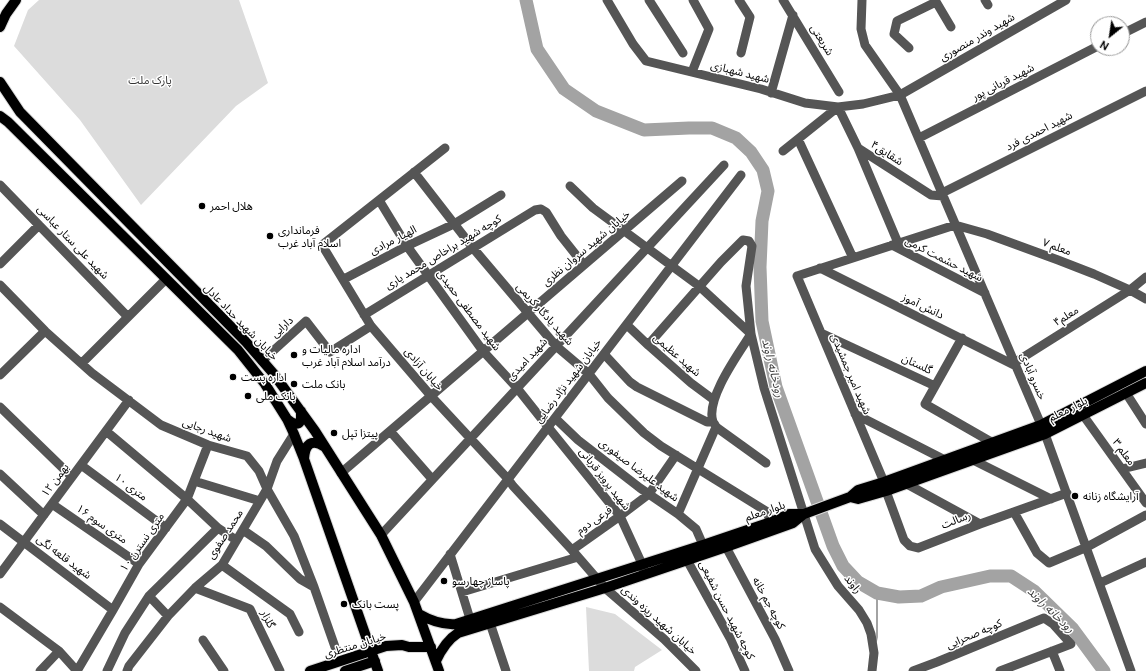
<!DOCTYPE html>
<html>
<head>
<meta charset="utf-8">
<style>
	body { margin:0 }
	#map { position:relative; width:1146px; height:671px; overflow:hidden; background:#fff; font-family:Ubuntu,sans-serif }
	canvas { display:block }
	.north { position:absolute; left:1090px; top:16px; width:40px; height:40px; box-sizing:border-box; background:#fff; border:1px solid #999; border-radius:50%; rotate:210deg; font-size:11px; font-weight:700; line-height:16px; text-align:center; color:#000 }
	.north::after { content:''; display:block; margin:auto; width:14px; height:18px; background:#000; clip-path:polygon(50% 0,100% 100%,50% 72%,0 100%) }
</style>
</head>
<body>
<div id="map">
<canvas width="1146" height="671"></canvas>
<div class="north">N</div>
</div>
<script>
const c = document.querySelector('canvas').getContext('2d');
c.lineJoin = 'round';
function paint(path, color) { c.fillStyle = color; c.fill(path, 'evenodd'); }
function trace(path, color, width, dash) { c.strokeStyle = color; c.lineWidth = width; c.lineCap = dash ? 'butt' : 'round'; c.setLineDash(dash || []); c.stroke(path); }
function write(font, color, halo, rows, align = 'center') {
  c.font = font + ' Ubuntu,"Noto Sans Arabic",sans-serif'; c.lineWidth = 3; c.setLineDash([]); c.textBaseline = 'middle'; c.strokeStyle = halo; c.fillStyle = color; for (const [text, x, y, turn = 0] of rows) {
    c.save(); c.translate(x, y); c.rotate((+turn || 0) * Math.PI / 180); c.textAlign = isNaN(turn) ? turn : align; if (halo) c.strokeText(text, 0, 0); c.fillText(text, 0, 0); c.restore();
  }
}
paint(new Path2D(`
	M39,0H239L268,83L236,106L141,205L80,120L14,46L28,10Z
	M586,607L615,614L662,650L635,667L634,671H589Z`), '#dcdcdc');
trace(new Path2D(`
	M876,641L877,637V593`), '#a3a3a3', 2);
trace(new Path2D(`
	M526,0L537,49L564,89L596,111L644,130L689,128H712L736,138L751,152L763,170L768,191L762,221L760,267L762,321L776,387L833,546L843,566L858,582L877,593L899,597L921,596L941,587L990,576H1011L1034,591L1073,629L1104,671`), '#a3a3a3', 13);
const major = new Path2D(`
	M0,27L6,14L16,0
	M0,82L20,112L246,342L273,373L315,431L381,535L414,602L439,671
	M0,116L8,122L238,350L265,384L287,419L294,434L304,459L378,671
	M287,419C291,422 294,425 299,423L301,420V411
	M304,459C305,444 311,438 325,447
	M850,497L858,499L886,491L1045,434L1146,383
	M419,614C431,621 442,625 456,624L703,545L771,522L789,514H804L850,497L858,490L884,482L1041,425L1146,371
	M436,661C441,650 447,640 458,633L605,588L726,547L793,523L804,514
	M310,671L386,646L402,645L409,647H431
	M345,671L375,661`);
trace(major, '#dbdbdb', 12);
trace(new Path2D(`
	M607,0L633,44L646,61L761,89L805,103L838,107L863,104L900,95L1066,0
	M649,0L683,53
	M739,0L750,17L741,53
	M783,0L839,92
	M862,0L861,29L865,45L900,95L1045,434L1131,671
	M935,0L951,27
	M985,0L988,5
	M1122,34L1146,22
	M909,48L894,34L897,21L936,2
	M692,72L709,29L693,0
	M771,93L793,15
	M919,138L1098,46
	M798,139L853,258
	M445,148L322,245L371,326L431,396L508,479L513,486L572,550L605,588L664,639L696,671
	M858,148L898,243
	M783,151L838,107L858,148L931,195L943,196
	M414,172L473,248L556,346L589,374L608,398L644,433L661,446L766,511L771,522
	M0,185L128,317
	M570,186L593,208L699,286L751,334C739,353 705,399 713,422C713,422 716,426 716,427L766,463
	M942,193L1146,91
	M379,200L407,246L483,351L517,388L548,427L620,516L642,564L644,571
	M892,245L985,293
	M0,264L39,225
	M820,268L1016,366
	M344,279L407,246L454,224L501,195
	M0,285L45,331L92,373L161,425L208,445L247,456L259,471L267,489L294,536L314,587L335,647
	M364,315L535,210L541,209L546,212L561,236L584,265
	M627,325L648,345L691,383L714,400
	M821,333L935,386
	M962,338L925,404L993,443
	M648,345L721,262L743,240L749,241L752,246L746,286L751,334L764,388L815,549L838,586L859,610L867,623L871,634L874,653L872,671
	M604,354L630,382L637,387L707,422H713
	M262,361L306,321L330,352L371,326
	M82,363L166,279
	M1014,363L1130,290L1146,277
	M0,375L45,331
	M1126,393L1146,424
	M0,407L72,477
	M855,414L945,460
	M1083,415L1146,503
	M555,418L578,440L640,488L678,514L696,529L703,545
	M106,431L187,499L218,528L236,540
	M390,431L432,479
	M973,460L1051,499
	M81,465L166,528
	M1122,469L1146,463
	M341,473L682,181
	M0,474L44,515
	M194,481L260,501
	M884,482L797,276L955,225L987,234L1058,260L1094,274L1130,290L1146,299
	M905,483L980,524
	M886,491L904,540L910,546L918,548L980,524L1067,493
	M52,504L139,564
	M1014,512L1037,553L1049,563L1087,547L1146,515
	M678,514L716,427
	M0,524L113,610
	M243,530L266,546L300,579L314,587
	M381,535L724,165
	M726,547L775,639L789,671
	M572,550L620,516L649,494L676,455
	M450,554L470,619
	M687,560L730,638L745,671
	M222,565L290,614L299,632
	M0,574L129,400
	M1100,583L1146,562
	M195,588L250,609L280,671
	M462,592L578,557
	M149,596L168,616
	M414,602L741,175
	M0,607L59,651L77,671
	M490,623L506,671
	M203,640L224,671
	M1052,651L1060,671
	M40,671L59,651
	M77,671L113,610L139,564L187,499L208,445
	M107,671L125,633L149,596L218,528
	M127,671L129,666L168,616L195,588L222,565L267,489L277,461L294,434
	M913,671L937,662L1044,618L1053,624L1071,644L1000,671`), '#555', 9);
trace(major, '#000', 10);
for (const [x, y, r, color] of [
	[202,206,4,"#000"],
	[270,236,4,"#000"],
	[294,355,4,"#000"],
	[233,377,4,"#000"],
	[294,384,4,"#000"],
	[248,396,4,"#000"],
	[334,433,4,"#000"],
	[1075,496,4,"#000"],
	[444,581,4,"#000"],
	[344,604,4,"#000"]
]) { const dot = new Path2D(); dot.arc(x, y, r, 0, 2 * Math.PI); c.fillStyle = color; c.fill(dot); trace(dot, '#fff', 1.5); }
write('11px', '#000', '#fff', [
	["شهید وندر منصوری",977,37,-30],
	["شریعتی",822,40,58],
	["شهید شهبازی",740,72,14],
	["شهید قربانی پور",1003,82,-27],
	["شهید احمدی فرد",1039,131,-27],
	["شقایق۴",887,153,33],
	["الهیار مرادی",393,240,-27],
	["شهید علی ستار عباسی",73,242,46],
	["معلم ۷",1057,247,20],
	["خیابان شهید سروان نظری",586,248,-40],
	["کوچه شهید براخاص محمد یاری",443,252,-31],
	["شهید حشمت کرمی",944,259,27],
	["دانش آموز",923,306,26],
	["شهید مصطفی حمیدی",469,310,53],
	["شهید یادگار کریمی",545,314,48],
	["معلم۴",1066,316,-32],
	["خیابان شهید حداد عادل",241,322,46],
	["دارایی",282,327,-42],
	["شهید عظیمی",677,355,41],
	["شهید امیدی",527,359,-47],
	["گلستان",917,364,25],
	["خیابان آزادی",424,369,49],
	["شهید امیر جمشیدی",851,374,67],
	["خسرو آبادی",1033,376,67],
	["خیابان شهید نژاد رضایی",568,381,-53],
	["بلوار معلم",1068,409,-27],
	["شهید رجایی",207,430,20],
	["معلم ۳",1124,452,54],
	["شهید علیرضا صیفوری",639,470,37],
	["شهید پرویز قربانی",605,479,52],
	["۱۲ بهمن",55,480,-53],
	["۱۰ متری",131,487,37],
	["بلوار معلم",765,511,-19],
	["فرعی دوم",594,520,-35],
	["رسالت",956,520,-21],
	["۱۶ متری سوم",102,524,35],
	["محمد صفوی",225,534,-57],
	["۱۰ متری نسترن",142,542,-55],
	["شهید قلعه نگی",64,557,37],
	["راوند",853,584,51],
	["کوچه جم خانه",769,603,62],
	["کوچه شهید حسن شفیعی",727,610,63],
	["گلزار",268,619,64],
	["خیابان شهید ریزه وندی",659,620,42],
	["کوچه صحرایی",974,634,-23],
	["خیابان منتظری",355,645,-17]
]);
write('11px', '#333', '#fff', [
	["پارک ملت",150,80]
]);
write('11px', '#000', '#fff', [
	["هلال احمر",210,206],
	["فرمانداری",278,230],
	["اسلام آباد غرب",278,243],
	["اداره مالیات و",302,349],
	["درآمد اسلام آباد غرب",302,362],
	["اداره پست",241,377],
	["بانک ملت",302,384],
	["بانک ملی",256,396],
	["پیتزا تپل",342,433],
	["آرایشگاه زنانه",1083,496],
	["پاساژ چهارسو",452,581],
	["پست بانک",352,604]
], 'left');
write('italic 12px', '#444', '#fff', [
	["رودخانه راوند",773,368,76],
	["رودخانه راوند",1051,610,44]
]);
</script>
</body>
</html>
